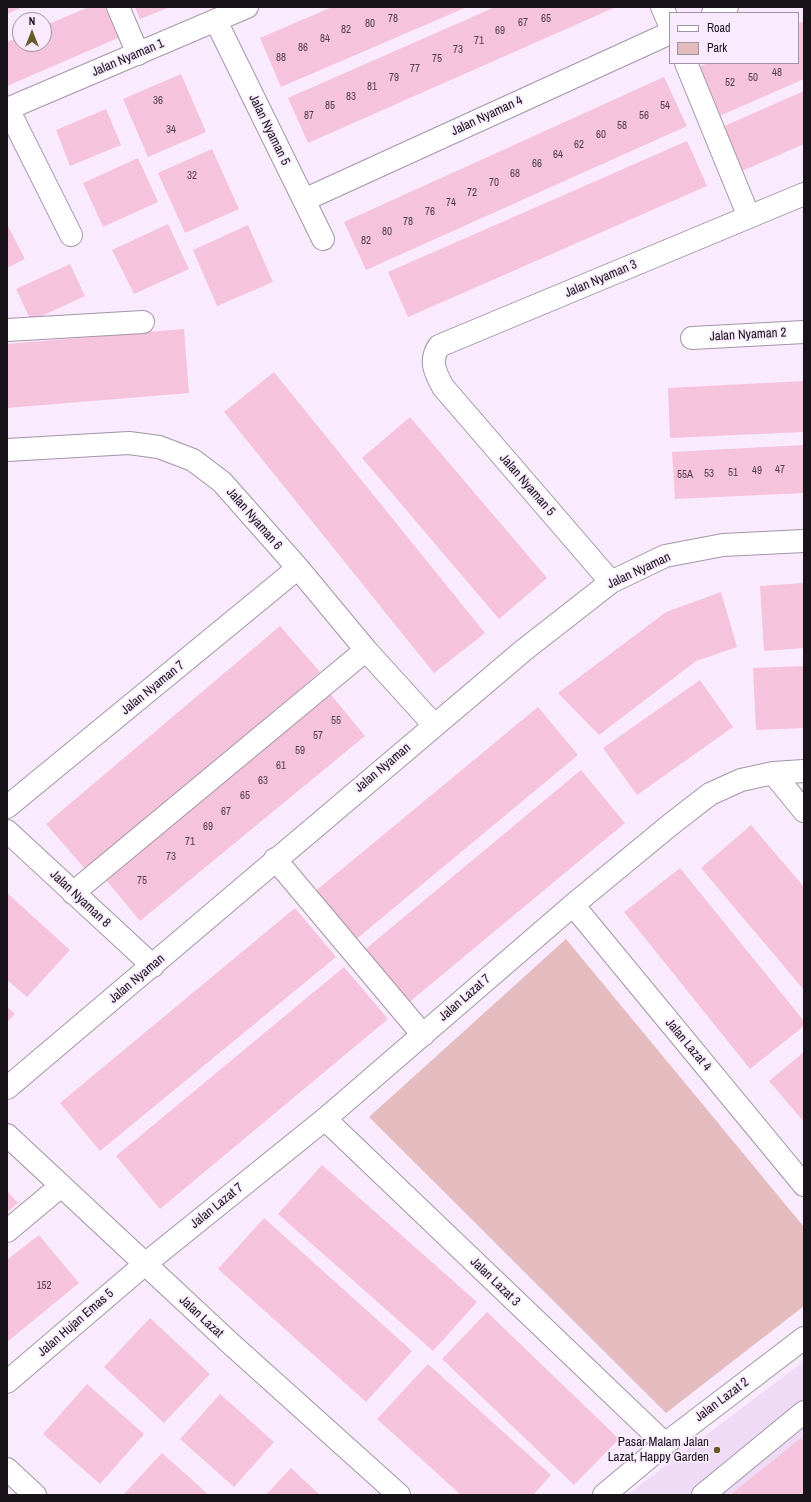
<!DOCTYPE html>
<html>
<head>
<meta charset="utf-8">
<style>
	body { margin:0 }
	#map { position:relative; width:811px; height:1502px; overflow:hidden; background:#f9eafd; font-family:"Archivo Narrow",sans-serif }
	canvas { display:block }
	.frame { position:absolute; inset:0; border:8px solid #181319; pointer-events:none }
	.legend { position:absolute; left:669px; top:12px; width:130px; height:52px; box-sizing:border-box; background:#f9eafd; border:1px solid #9f94a2; margin:0; padding:5px 7px; list-style:none; font-size:12px; color:#181319 }
	.legend li { display:flex; align-items:center; gap:8px; height:20px }
	.legend b { width:20px; border:1px solid #9f94a2 }
	.north { position:absolute; left:12px; top:12px; width:40px; height:40px; box-sizing:border-box; background:#f9eafd; border:1px solid #9f94a2; border-radius:50%; rotate:0deg; font-size:11px; font-weight:700; line-height:16px; text-align:center; color:#181319 }
	.north::after { content:''; display:block; margin:auto; width:14px; height:18px; background:#675c29; clip-path:polygon(50% 0,100% 100%,50% 72%,0 100%) }
</style>
</head>
<body>
<div id="map">
<canvas width="811" height="1502"></canvas>
<div class="frame"></div>
<ul class="legend">
<li><b style="height:5px;background:#fff"></b>Road</li>
<li><b style="height:11px;background:#e4bcbf"></b>Park</li>
</ul>
<div class="north">N</div>
</div>
<script>
const c = document.querySelector('canvas').getContext('2d');
c.lineJoin = 'round';
function paint(path, color) { c.fillStyle = color; c.fill(path, 'evenodd'); }
function trace(path, color, width, dash) { c.strokeStyle = color; c.lineWidth = width; c.lineCap = dash ? 'butt' : 'round'; c.setLineDash(dash || []); c.stroke(path); }
function write(font, color, halo, rows, align = 'center') {
  c.font = font + ' "Archivo Narrow",sans-serif'; c.lineWidth = 3.5; c.setLineDash([]); c.textBaseline = 'middle'; c.strokeStyle = halo; c.fillStyle = color; for (const [text, x, y, turn = 0] of rows) {
    c.save(); c.translate(x, y); c.rotate((+turn || 0) * Math.PI / 180); c.textAlign = isNaN(turn) ? turn : align; if (halo) c.strokeText(text, 0, 0); c.fillText(text, 0, 0); c.restore();
  }
}
paint(new Path2D(`
	M804,1361V1495H627Z`), '#efdbf5');
paint(new Path2D(`
	M566,939L804,1227V1306L666,1413L369,1117Z`), '#e4bcbf');
paint(new Path2D(`
	M7,7H23L7,14Z
	M89,7H105L118,38L7,86V42L20,37V44H44V26Z
	M135,7H170L140,19Z
	M332,7H467L281,87L260,38Z
	M495,7H616L308,143L288,98Z
	M804,21V79L708,121L687,72L708,63H798V24Z
	M181,74L206,132L148,157L123,99Z
	M664,77L687,126L366,270L344,222Z
	M804,91V144L733,175L713,131Z
	M106,109L121,145L70,166L56,130Z
	M687,141L707,186L408,317L388,272Z
	M212,149L239,209L185,233L158,173Z
	M138,158L158,202L103,227L83,183Z
	M7,224L25,259L7,268Z
	M168,224L189,269L134,294L112,250Z
	M248,225L273,282L217,306L193,250Z
	M70,264L85,296L31,321L16,289Z
	M184,329L189,393L7,408V344Z
	M274,372L485,633L434,673L224,412Z
	M804,381V432L670,438L668,388Z
	M410,417L547,578L499,619L362,458Z
	M804,445V493L675,499L672,452Z
	M804,583V648L764,651L760,586Z
	M721,592L737,647L696,661L599,735L558,693L666,612Z
	M280,626L320,672L86,870L46,824Z
	M804,666V728L756,730L753,668Z
	M700,680L733,727L637,795L603,748Z
	M327,690L365,736L140,921L102,875Z
	M538,707L578,755L354,941L313,893Z
	M581,770L625,823L407,1004L362,952Z
	M751,825L804,887V990L701,868Z
	M680,868L804,1021V1026L750,1069L624,912Z
	M7,893L70,950L27,997L7,980Z
	M295,908L336,957L100,1151L60,1103Z
	M344,967L388,1019L160,1209L116,1156Z
	M7,1007L15,1014L7,1022Z
	M804,1052V1122L769,1081Z
	M322,1165L477,1302L433,1351L278,1214Z
	M7,1191L18,1203L7,1212Z
	M264,1218L412,1351L366,1402L218,1269Z
	M39,1235L79,1283L7,1342V1260Z
	M487,1312L619,1439L574,1485L442,1359Z
	M150,1318L210,1374L164,1423L104,1367Z
	M428,1364L551,1475L533,1495H461L377,1419Z
	M87,1384L144,1434L100,1484L43,1434Z
	M220,1394L274,1442L234,1487L180,1439Z
	M801,1438L804,1442V1495H730Z
	M162,1453L209,1495H123Z
	M291,1468L320,1495H266Z`), '#f6c3dd');
const minor = new Path2D(`
	M118,7L138,54
	M662,7L670,25
	M713,13L727,7
	M216,21L323,239
	M686,63L749,217
	M7,109L247,7
	M8,109L71,235
	M304,200L670,33
	M7,330L143,322
	M692,338L804,332
	M7,450L129,443L159,447L193,460L222,482L298,568L366,650L434,725
	M611,582L443,387C435,372 429,361 439,346L804,194
	M773,773L804,811
	M7,807L298,568
	M7,831L153,966
	M275,859L423,1035
	M73,893L366,650
	M573,905L804,1185
	M7,1088L524,650L611,582L665,556L723,545L804,541
	M325,1119L665,1444
	M7,1135L230,1343L399,1495
	M7,1231L61,1186
	M7,1382L145,1264L325,1119L573,905L670,825L710,794L741,780L773,773L804,771
	M7,1469L35,1495
	M604,1495L665,1444L804,1338
	M703,1495L804,1412`);
trace(minor, '#a295a7', 24);
trace(minor, '#fff', 22);
for (const [x, y, r, color] of [
	[717,1450,4,"#675c29"]
]) { const dot = new Path2D(); dot.arc(x, y, r, 0, 2 * Math.PI); c.fillStyle = color; c.fill(dot); trace(dot, '#f9eafd', 1.5); }
write('11px', '#503f4a', null, [
	["78",393,19],
	["65",546,19],
	["67",523,23],
	["80",370,24],
	["82",346,30],
	["69",500,31],
	["84",325,39],
	["71",479,41],
	["86",303,48],
	["73",458,50],
	["88",281,58],
	["75",437,59],
	["77",415,69],
	["48",777,73],
	["79",394,78],
	["50",753,78],
	["52",730,83],
	["81",372,87],
	["83",351,97],
	["36",158,101],
	["85",330,106],
	["54",665,106],
	["87",309,116],
	["56",644,116],
	["58",622,126],
	["34",171,130],
	["60",601,135],
	["62",579,145],
	["64",558,155],
	["66",537,164],
	["68",515,174],
	["32",192,176],
	["70",494,183],
	["72",472,193],
	["74",451,203],
	["76",430,212],
	["78",408,222],
	["80",387,232],
	["82",366,241],
	["47",780,470],
	["49",757,471],
	["51",733,473],
	["53",709,474],
	["55A",685,475],
	["55",336,721],
	["57",318,736],
	["59",300,751],
	["61",281,766],
	["63",263,781],
	["65",245,796],
	["67",226,812],
	["69",208,827],
	["71",190,842],
	["73",171,857],
	["75",142,881],
	["152",44,1286]
]);
write('13px', '#181319', '#f9eafd', [
	["Jalan Nyaman 1",128,58,-23],
	["Jalan Nyaman 4",487,116,-25],
	["Jalan Nyaman 5",269,130,64],
	["Jalan Nyaman 3",601,279,-23],
	["Jalan Nyaman 2",748,335,-3],
	["Jalan Nyaman 5",527,485,49],
	["Jalan Nyaman 6",254,519,49],
	["Jalan Nyaman",639,571,-25],
	["Jalan Nyaman 7",153,688,-39],
	["Jalan Nyaman",383,768,-40],
	["Jalan Nyaman 8",80,899,43],
	["Jalan Nyaman",137,979,-40],
	["Jalan Lazat 7",465,998,-41],
	["Jalan Lazat 4",688,1045,50],
	["Jalan Lazat 7",217,1206,-39],
	["Jalan Lazat 3",495,1282,44],
	["Jalan Lazat",201,1317,43],
	["Jalan Hujan Emas 5",76,1323,-41],
	["Jalan Lazat 2",722,1400,-37]
]);
write('13px', '#181319', '#f9eafd', [
	["Pasar Malam Jalan",709,1443],
	["Lazat, Happy Garden",709,1458]
], 'right');
</script>
</body>
</html>
